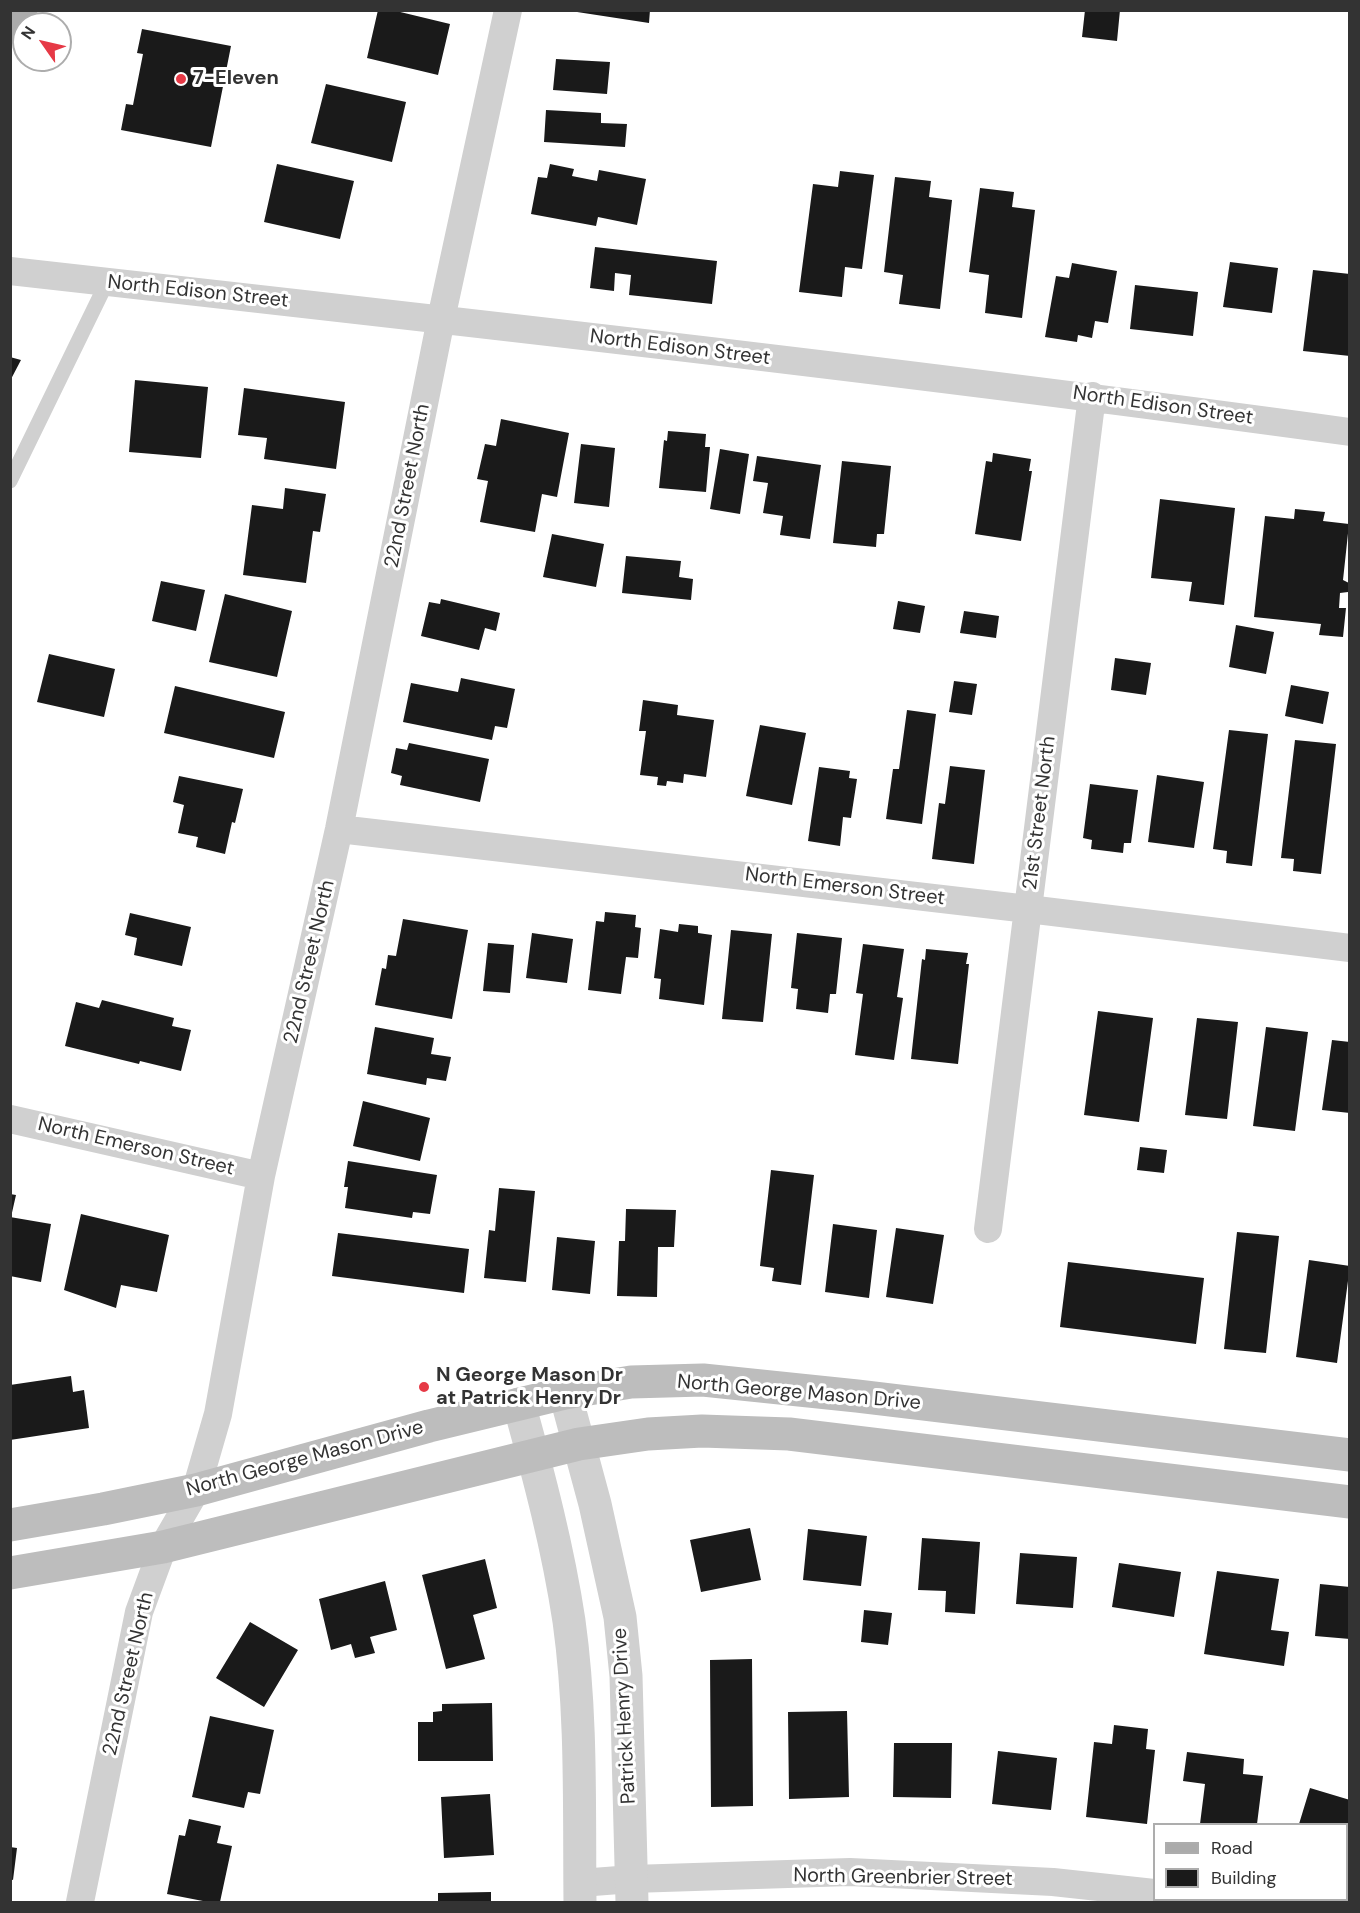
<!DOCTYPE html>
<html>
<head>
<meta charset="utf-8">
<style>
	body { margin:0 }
	#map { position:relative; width:1360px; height:1913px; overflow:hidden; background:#fff; font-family:"DM Sans",sans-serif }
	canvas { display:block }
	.frame { position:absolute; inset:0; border:12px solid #333; pointer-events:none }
	.legend { position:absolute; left:1153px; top:1823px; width:195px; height:78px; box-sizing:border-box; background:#fff; border:2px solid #adadad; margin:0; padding:8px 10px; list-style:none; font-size:18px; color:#333 }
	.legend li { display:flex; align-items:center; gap:12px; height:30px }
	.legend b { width:30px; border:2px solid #adadad }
	.north { position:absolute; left:12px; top:12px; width:60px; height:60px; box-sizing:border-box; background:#fff; border:2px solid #adadad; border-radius:50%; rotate:304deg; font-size:16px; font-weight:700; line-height:24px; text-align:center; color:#333 }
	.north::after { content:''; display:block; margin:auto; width:21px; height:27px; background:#e63946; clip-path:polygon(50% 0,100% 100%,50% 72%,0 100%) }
</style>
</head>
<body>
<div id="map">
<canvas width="1360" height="1913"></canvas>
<div class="frame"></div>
<ul class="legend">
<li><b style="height:8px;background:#ababab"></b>Road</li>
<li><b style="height:16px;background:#1a1a1a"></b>Building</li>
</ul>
<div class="north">N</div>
</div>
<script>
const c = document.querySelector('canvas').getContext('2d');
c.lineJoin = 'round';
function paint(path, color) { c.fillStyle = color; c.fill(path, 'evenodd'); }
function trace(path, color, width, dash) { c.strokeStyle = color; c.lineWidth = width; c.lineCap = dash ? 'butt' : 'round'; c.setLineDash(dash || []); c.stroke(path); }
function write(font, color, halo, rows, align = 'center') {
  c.font = font + ' "DM Sans",sans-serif'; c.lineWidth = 6; c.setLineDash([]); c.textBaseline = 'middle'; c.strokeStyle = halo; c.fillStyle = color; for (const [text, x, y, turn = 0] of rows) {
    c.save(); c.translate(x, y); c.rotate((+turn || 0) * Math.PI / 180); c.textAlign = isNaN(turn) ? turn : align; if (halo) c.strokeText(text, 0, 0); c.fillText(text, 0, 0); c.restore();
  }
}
paint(new Path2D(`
	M378,10H392L450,24L438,75L367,58Z
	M564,10H650L649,23Z
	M1085,10H1120L1117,41L1082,37Z
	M142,29L231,46L211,147L121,130L126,104L133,105L143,54L137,53Z
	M556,59L610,62L607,94L553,90Z
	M326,84L406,102L392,162L311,143Z
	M546,110L601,113V123L627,124L625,147L544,142Z
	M277,164L354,181L340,239L264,222Z
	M550,164L574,169L572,176L597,181L599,170L646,179L637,225L598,217L596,226L531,214L538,177L547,178Z
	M840,171L874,175L862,269L845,267L842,297L799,292L813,184L838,187Z
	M895,177L931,181L929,197L952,200L940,309L899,304L903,275L884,272Z
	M980,188L1014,192L1012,207L1035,210L1022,318L985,313L989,275L969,272Z
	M595,247L717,261L712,304L629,295L631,275L615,273L614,291L590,288Z
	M1230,262L1278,268L1272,313L1223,307Z
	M1072,263L1117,271L1108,323L1095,321L1092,338L1078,335L1077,342L1045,337L1056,276L1069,278Z
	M1313,270L1350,274V356L1303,351Z
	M1135,285L1198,292L1193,336L1130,329Z
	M10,357L21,360L10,381Z
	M135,380L208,387L201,458L129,452Z
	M244,388L345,402L336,469L264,459L267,438L238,435Z
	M501,419L569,433L557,497L542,494L535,532L480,522L488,481L477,479L485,444L496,446Z
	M668,431L706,434L705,447H710L706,492L659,488L664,440L667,441Z
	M581,444L615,448L609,507L574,503Z
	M720,449L749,454L740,514L710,509Z
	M993,453L1031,459L1029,471H1032L1021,541L975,534L986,461L992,462Z
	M757,456L821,465L810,539L780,535L783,516L763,513L768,483L753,481Z
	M842,461L891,466L884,534H877L876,547L833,543Z
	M285,488L326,494L320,532L313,531L306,583L243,575L252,505L283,509Z
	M1160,499L1235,508L1224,605L1189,601L1192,582L1151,578Z
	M1295,509L1325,512L1323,521L1349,524L1343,580L1349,583L1348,592L1340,593L1339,608H1346L1343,637L1319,635L1321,624L1254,617L1265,516L1294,519Z
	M552,534L604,544L596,587L543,577Z
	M626,556L681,561L679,577L693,579L691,600L622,593Z
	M161,581L205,590L196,631L152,621Z
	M225,594L292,611L277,677L209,662Z
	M441,599L500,613L496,631L485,628L479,650L421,636L429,602L440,604Z
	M898,601L925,606L920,633L893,629Z
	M964,611L999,616L996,638L960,633Z
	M1236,625L1274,632L1266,674L1229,667Z
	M49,654L115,669L104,717L37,702Z
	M1115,658L1151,663L1146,695L1111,690Z
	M461,678L515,689L507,728L495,726L492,740L403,722L411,683L458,692Z
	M954,681L977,684L972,715L949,712Z
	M1291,685L1329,692L1323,724L1285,716Z
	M175,686L285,712L274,758L164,733Z
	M643,700L678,705L677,715L714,720L706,777L684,774L683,783L667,781L666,786L657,785L658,777L640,775L646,731H639Z
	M907,710L936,714L922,824L886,819L893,769H899Z
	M760,725L806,733L792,805L746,796Z
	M1229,730L1268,734L1252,866L1226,863L1227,851L1213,849Z
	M1295,740L1336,744L1321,874L1293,871L1294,859L1281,858Z
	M409,743L489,759L480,802L400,785L402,776L391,773L396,748L407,750Z
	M950,766L985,770L974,864L932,859L939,803L945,804Z
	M819,767L850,771L849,778L857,779L851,818L843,817L840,846L808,841Z
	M1157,775L1204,782L1194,848L1148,842Z
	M179,776L243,789L235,823L232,822L225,854L196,847L198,837L178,833L184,805L173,802Z
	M1090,784L1138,790L1131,843H1124L1123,853L1091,849L1092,840L1083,838Z
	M605,912L636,915L635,927L641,928L638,958L626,957L621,994L588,990L596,921L604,922Z
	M130,913L191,927L182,966L134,955L137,938L125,935Z
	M403,919L468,930L452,1019L375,1005L382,968L386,969L388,955L396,956Z
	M679,924L698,926V933L712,935L704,1005L659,999L661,979L654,978L660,929L678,932Z
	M731,930L772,934L763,1022L722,1019Z
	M532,933L573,939L567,983L526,978Z
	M797,933L842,938L836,994H830L828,1013L796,1009L798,989L791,988Z
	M488,943L514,945L510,993L483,991Z
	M863,944L904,949L897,997L903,998L894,1060L855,1055L863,994L856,993Z
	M926,949L968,953L966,964H969L958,1064L911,1059L922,959L925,960Z
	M102,1000L174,1018L172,1026L191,1030L181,1071L140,1061L139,1064L65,1046L76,1002L99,1008Z
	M1098,1011L1153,1018L1139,1122L1084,1115Z
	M1197,1018L1238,1022L1227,1119L1185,1115Z
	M375,1027L434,1038L431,1054L451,1057L446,1081L427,1078L426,1085L367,1074Z
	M1266,1027L1308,1032L1295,1131L1253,1126Z
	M1332,1040L1350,1042V1113L1322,1110Z
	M363,1101L430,1118L420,1161L353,1146Z
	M1140,1147L1167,1150L1164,1173L1137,1170Z
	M348,1161L437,1175L430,1214L413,1212L412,1218L345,1208L348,1187H344Z
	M771,1170L814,1175L801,1285L772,1281L774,1268L760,1266Z
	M499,1188L535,1191L526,1282L484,1278L489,1230L495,1231Z
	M10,1194L16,1195L11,1217L10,1216Z
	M626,1209L676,1210L674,1247H658L657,1297L617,1296L619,1241H625Z
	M81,1214L169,1235L157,1292L121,1285L116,1308L64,1290Z
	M10,1217L51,1224L41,1282L10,1276Z
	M833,1224L877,1230L869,1298L825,1292Z
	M896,1228L944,1235L933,1304L886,1297Z
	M1237,1232L1279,1236L1266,1353L1224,1349Z
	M338,1233L469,1249L464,1293L332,1276Z
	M557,1237L595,1241L590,1294L552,1290Z
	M1309,1260L1350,1266L1337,1363L1296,1357Z
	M1068,1262L1204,1278L1196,1344L1060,1327Z
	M71,1376L73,1392L84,1390L89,1428L10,1440V1385Z
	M750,1528L761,1580L701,1592L690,1540Z
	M808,1529L867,1536L861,1586L803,1580Z
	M922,1538L980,1542L975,1614L945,1612L946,1591L918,1590Z
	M1020,1553L1077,1557L1073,1608L1016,1604Z
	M485,1559L497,1608L473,1615L485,1659L446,1669L422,1575Z
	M1119,1563L1181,1572L1174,1617L1112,1607Z
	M1217,1571L1279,1579L1271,1630L1289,1632L1284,1666L1204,1654Z
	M385,1581L397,1630L370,1637L375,1653L355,1658L351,1644L331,1650L319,1599Z
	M1320,1584L1350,1587V1639L1315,1636Z
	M864,1610L892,1613L888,1645L861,1642Z
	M250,1622L298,1650L264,1707L216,1678Z
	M752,1659L753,1806L711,1807L710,1660Z
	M492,1703L493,1761H418V1722H433V1712L442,1711V1704Z
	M847,1711L849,1797L789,1799L788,1712Z
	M210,1716L274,1730L260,1794L248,1792L244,1808L192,1797Z
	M1114,1725L1148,1729L1146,1749L1155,1750L1147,1824L1086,1817L1094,1742L1112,1744Z
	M894,1743H952L951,1798L893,1797Z
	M998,1751L1057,1758L1051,1810L992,1804Z
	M1187,1752L1244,1759L1243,1774L1263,1776L1257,1824H1200L1205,1784L1183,1781Z
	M1310,1788L1350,1800V1857L1346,1856V1824H1299Z
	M490,1794L494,1855L444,1858L441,1797Z
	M189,1819L221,1826L217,1843L232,1846L220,1902H208L167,1894L179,1835L185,1836Z
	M10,1847L17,1848L13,1880L10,1879Z
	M491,1892V1902H438V1893Z`), '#1a1a1a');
trace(new Path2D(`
	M10,481L107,282`), '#d0d0d0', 15);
trace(new Path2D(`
	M10,271C457,321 904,371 1350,432
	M339,829L1028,909L1350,948
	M10,1119L261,1176
	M988,1229L1092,396
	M580,1883L632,1879L850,1872L1053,1882L1154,1893
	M1213,1900L1232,1902
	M80,1902L139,1612L163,1547L196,1490L218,1414L261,1176L339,829L441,319L508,10`), '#d0d0d0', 28);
trace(new Path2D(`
	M565,1393L595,1504L620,1617L626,1676L632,1902
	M519,1404C539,1476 558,1548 569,1621C582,1714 579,1809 580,1902`), '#d0d0d0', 33);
trace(new Path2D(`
	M10,1525L103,1509L196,1490L429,1426L565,1393L631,1382L703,1380L857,1396L1350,1455
	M10,1573L163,1547L579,1444L648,1434L702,1431L789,1434L1350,1502`), '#bdbdbd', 33);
trace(new Path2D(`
	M10,26L21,10`), '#ababab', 33);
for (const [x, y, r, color] of [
	[181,79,6,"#e63946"],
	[424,1387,6,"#e63946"]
]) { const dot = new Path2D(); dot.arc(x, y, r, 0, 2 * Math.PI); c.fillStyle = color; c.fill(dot); trace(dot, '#fff', 2); }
write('bold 20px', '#333', '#fff', [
	["7-Eleven",193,79],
	["N George Mason Dr",436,1376],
	["at Patrick Henry Dr",436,1399]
], 'left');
write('20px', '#333', '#fff', [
	["North Edison Street",198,292,6],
	["North Edison Street",680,348,7],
	["North Edison Street",1163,406,8],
	["22nd Street North",408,486,-79],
	["21st Street North",1040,813,-83],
	["North Emerson Street",845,887,7],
	["22nd Street North",310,962,-77],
	["North Emerson Street",136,1147,13],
	["North George Mason Drive",799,1393,5],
	["North George Mason Drive",305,1459,-15],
	["22nd Street North",129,1674,-77],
	["Patrick Henry Drive",625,1716,-93],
	["North Greenbrier Street",903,1878,1]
]);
</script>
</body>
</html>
